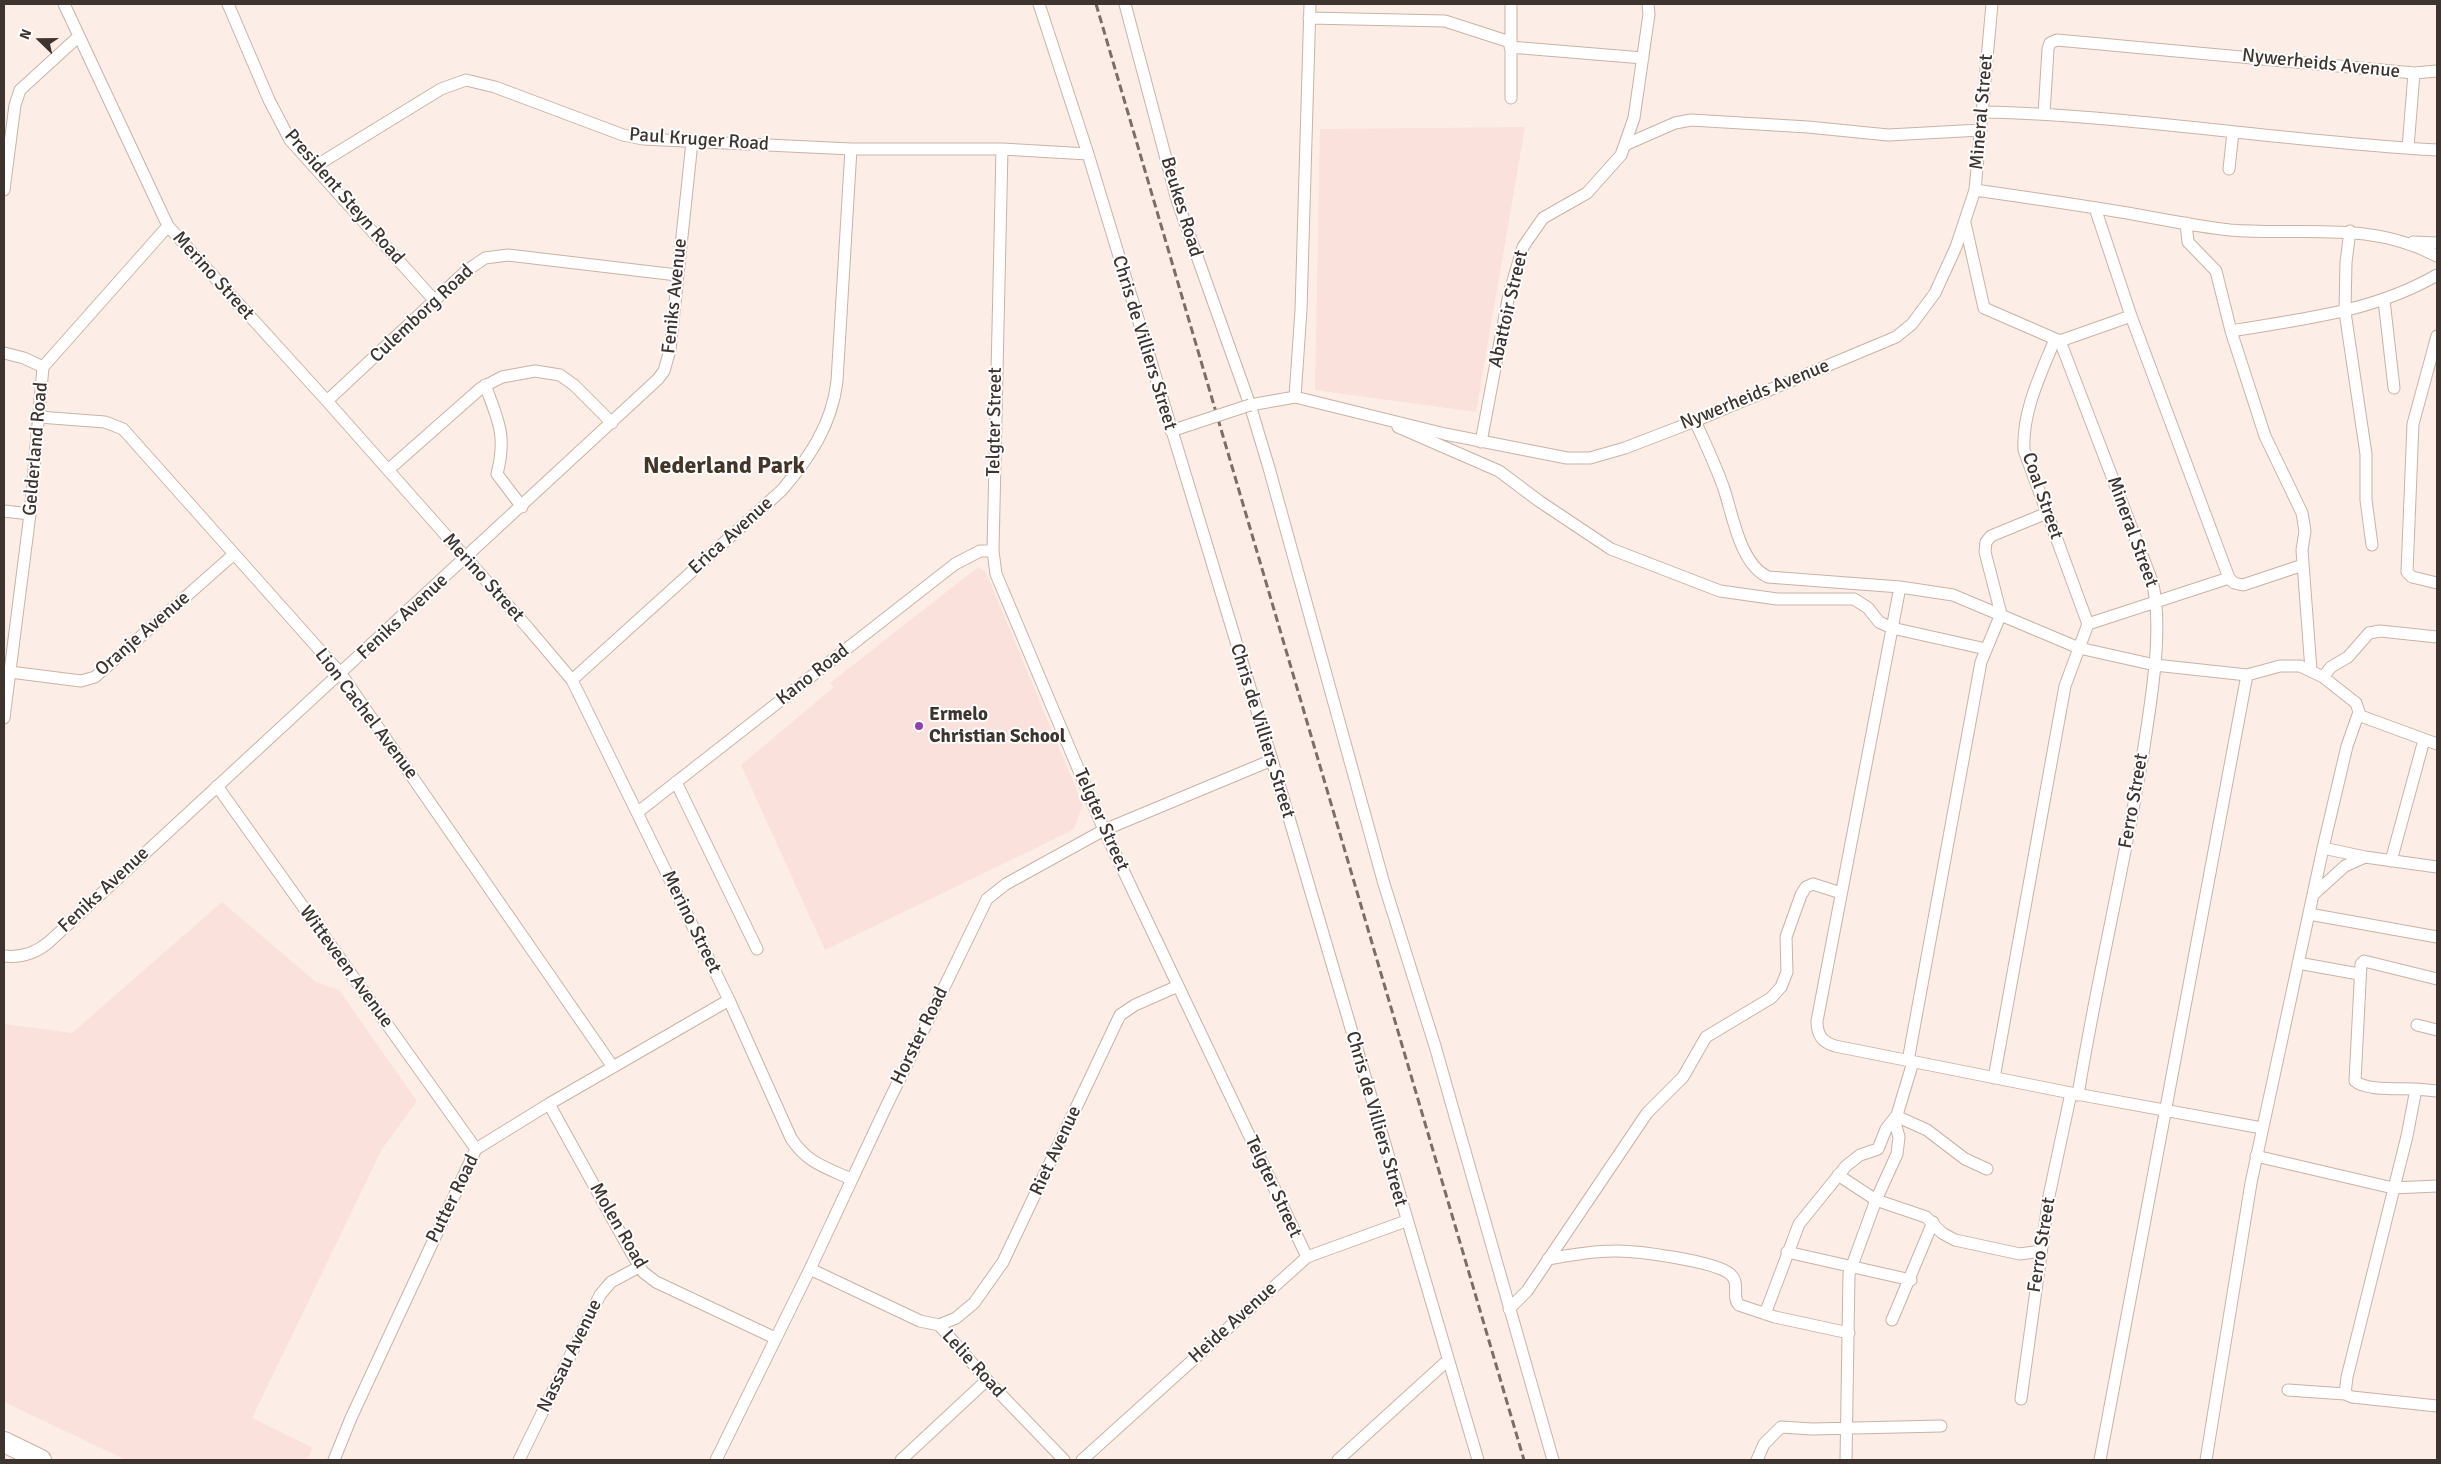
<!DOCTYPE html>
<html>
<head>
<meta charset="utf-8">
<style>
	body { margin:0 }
	#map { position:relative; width:2441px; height:1464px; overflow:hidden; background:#fceee6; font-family:Signika,sans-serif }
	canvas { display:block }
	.frame { position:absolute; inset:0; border:5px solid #3d342f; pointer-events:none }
	.north { position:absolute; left:15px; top:15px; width:50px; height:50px; -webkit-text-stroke:4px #fff; paint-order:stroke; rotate:292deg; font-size:14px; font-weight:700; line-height:20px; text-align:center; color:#3d342f }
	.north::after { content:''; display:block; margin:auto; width:18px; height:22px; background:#3d342f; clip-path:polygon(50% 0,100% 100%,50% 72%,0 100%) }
</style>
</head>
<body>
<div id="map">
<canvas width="2441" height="1464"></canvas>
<div class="frame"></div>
<div class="north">N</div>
</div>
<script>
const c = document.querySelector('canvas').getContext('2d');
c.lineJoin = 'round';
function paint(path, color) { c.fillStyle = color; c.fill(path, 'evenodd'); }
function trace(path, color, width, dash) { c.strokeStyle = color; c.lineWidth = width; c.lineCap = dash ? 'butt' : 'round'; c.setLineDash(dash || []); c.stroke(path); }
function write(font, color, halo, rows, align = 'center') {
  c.font = font + ' Signika,sans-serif'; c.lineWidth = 4; c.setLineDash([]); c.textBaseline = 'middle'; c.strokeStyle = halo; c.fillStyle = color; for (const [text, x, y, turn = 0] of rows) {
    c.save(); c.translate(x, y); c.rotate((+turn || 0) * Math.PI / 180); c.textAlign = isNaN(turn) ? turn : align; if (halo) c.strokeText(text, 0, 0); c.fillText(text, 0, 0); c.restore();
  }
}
paint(new Path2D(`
	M1525,127L1476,412L1315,390L1320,129Z
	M978,567L986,572L1083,805L1073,830L825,950L741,765L834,687L830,683Z
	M222,902L316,982L339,990L417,1101L382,1149L252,1418L313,1448L307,1460H126L4,1402V1024L72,1033Z`), '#fbe1db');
const street = new Path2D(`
	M64,4L168,226L327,401L528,628L572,680L729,1000L791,1138C807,1163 825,1167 851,1179
	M228,4L269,100L290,140L435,301
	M1039,4L1088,154L1272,760L1478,1460
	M1125,4L1177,200L1250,405L1269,468L1384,884L1435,1046L1553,1460
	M1309,18L1445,21L1510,42
	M1510,47L1643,58
	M1511,98V4
	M1982,112C2134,115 2285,142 2437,150
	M2044,114L2048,49L2050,43L2057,40L2414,73L2437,71
	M1627,144L1675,123L1691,120L1808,127L1888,135L1981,130
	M2408,148L2414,73
	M1002,149L993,551L996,574L1104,830L1307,1257
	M314,167L441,89L466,80L495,87L623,135L643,139L851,149H1002L1088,154
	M2229,169L2233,132
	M4,190L15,105L20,90L78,37
	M1975,190C2024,197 2073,204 2121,212C2157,218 2193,226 2230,230C2303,236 2368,220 2437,256
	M1965,223L1984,308L2060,341
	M2186,223L2188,242L2216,271L2231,331L2265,436L2302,513L2305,531L2302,550L2311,670
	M2350,231L2346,262L2345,312L2366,454V500L2372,545
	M2413,242L2437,243
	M2384,300L2394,388
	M2231,331C2302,319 2373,312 2437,275
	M2437,336L2413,424L2407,572L2412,577L2437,583
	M2055,339C2041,374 2022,411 2024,450L2088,624
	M4,353L24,358L43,367
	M485,385C498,420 507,435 497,474L522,507
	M1295,397L1301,310L1310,4
	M327,401L466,271L485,258L508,255L677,275
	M1250,405L1295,397L1445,434L1567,458H1590L1625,448L1695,421L1896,337L1912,324L1935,293L1956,247L1975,190L1992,4
	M39,417L105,422L123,429L341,674L613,1067
	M1695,421C1705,443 1716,466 1724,489C1733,516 1740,564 1768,577L1900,587L1953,595L2079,648L2155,665L2247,675L2280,666H2300L2323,677L2356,703L2359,712L2347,746L2323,848L2251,1183L2206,1460
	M1398,427L1499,471L1539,501L1611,549L1720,591L1777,599H1854L1868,608L1879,622L1892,628L1986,649
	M1171,431L1192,424
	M1481,442L1509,294L1523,247L1543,218L1587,193L1621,155L1634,118L1649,14L1648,4
	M388,470L481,388L502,377L535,371L560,375L574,385L612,423
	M4,511L30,514
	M2229,578L2234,583L2243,585L2303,565
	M1900,587L1817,1021C1817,1035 1822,1042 1835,1046L2071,1093L2262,1128
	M2001,614L1985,552L1986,542L1991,536L2047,513
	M10,672L81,681L95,677L234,554
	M2323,677L2331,667L2348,657L2369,633L2380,631L2437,637
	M572,680L782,490C809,458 832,425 837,381L851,149
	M2358,715L2437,744
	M4,718L30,514L43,367L168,226
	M676,782L757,949
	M217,786L476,1149
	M638,812L955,564L980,551H993
	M2323,848L2365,857L2437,867
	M2391,861L2424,740
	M2314,894L2345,866L2365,857
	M2309,914L2437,937
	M4,956C22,958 36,953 49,942L658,379L664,371L670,350L692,142
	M2298,963L2359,974
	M2417,1025L2437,1030
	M1908,1061L1981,662L2001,614
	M1994,1078L2065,686L2088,624L2229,578L2131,316L2095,208
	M2416,1089C2400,1088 2366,1091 2355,1081L2361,964L2364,961L2437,979
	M2437,1091L2416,1089L2407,1136L2347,1377L2345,1394L2352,1397L2437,1406
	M2078,1095C2097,978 2125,864 2144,747C2151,700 2164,627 2152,581L2060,341L2131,316
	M549,1104L632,1254L643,1272L656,1282L775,1338
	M1896,1116L1927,1130L1965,1159L1987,1169
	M2256,1156L2393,1188L2437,1186
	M1838,1175L1876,1200L1926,1217L1942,1233L1955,1240L2020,1254L2041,1251
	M1787,1252L1911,1280
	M1548,1259C1570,1255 1591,1251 1613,1251C1634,1250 1715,1261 1730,1274C1741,1283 1731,1297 1739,1305L1775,1317L1849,1333
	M810,1269L920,1321L939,1325L987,1380L1064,1460
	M1509,1309L1527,1291L1647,1113L1683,1077L1706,1037L1771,998L1781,987L1787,972L1786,937L1801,895L1806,887L1813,884L1841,893
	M1765,1314L1799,1224L1846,1166L1860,1155L1878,1149L1886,1129L1897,1115L1913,1062
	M1892,1320L1933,1222
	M939,1325L956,1318L974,1303L1003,1262L1120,1015L1135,1005L1178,986
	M2288,1390L2345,1394
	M2021,1399L2049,1196L2071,1093
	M334,1460L351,1418L476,1149L549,1104L729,1000
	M519,1460L600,1295L611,1282L639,1267
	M716,1460L810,1269L885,1109L987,899L1006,884L1104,830L1272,760
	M901,1460L987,1380
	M1082,1460L1307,1257L1406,1221
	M1338,1460L1448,1360
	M1757,1460L1764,1444L1781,1427L1812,1429L1941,1426
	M1846,1460L1849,1274L1876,1200L1897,1154L1899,1137L1894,1119
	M2100,1460L2247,675`);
const highway = new Path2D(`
	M4,1442L41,1460`);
trace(street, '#c9b3a5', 13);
trace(highway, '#c9b3a5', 22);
trace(street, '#fff', 11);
trace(highway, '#fff', 20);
trace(new Path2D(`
	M1096,4L1524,1460`), '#796e68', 3, [8, 4]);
const streetBridge = new Path2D(`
	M1192,424L1250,405`);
trace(streetBridge, '#c9b3a5', 13, []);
trace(streetBridge, '#fff', 11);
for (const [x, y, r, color] of [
	[919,726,5,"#9042b3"]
]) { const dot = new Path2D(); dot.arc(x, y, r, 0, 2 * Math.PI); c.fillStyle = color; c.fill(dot); trace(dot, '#fff', 2); }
write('19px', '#3d342f', '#fff', [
	["Nywerheids Avenue",2321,64,6],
	["Mineral Street",1982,112,-85],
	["Paul Kruger Road",699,140,4],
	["President Steyn Road",344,197,49],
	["Beukes Road",1181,207,73],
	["Merino Street",213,276,48],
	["Feniks Avenue",675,296,-84],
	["Abattoir Street",1509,309,-77],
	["Culemborg Road",422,314,-43],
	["Chris de Villiers Street",1144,343,73],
	["Nywerheids Avenue",1755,395,-22],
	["Telgter Street",995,422,-89],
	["Gelderland Road",36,449,-85],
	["Coal Street",2042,496,71],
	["Mineral Street",2132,532,70],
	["Erica Avenue",731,536,-42],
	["Merino Street",483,578,48],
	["Feniks Avenue",403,617,-43],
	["Oranje Avenue",143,634,-41],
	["Kano Road",813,675,-38],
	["Lion Cachel Avenue",366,714,53],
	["Chris de Villiers Street",1262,731,73],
	["Ferro Street",2134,801,-80],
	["Telgter Street",1101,820,66],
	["Feniks Avenue",104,890,-43],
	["Merino Street",691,922,64],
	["Witteveen Avenue",346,967,54],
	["Horster Road",920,1036,-64],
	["Chris de Villiers Street",1376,1119,74],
	["Riet Avenue",1056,1151,-65],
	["Telgter Street",1273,1187,65],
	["Putter Road",453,1199,-64],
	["Molen Road",618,1226,60],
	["Ferro Street",2042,1245,-81],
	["Heide Avenue",1233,1323,-42],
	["Nassau Avenue",570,1356,-64],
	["Lelie Road",973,1364,48]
]);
write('bold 19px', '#3d342f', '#fff', [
	["Ermelo",929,715],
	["Christian School",929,737]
], 'left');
write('bold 24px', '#453428', '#fff', [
	["Nederland Park",724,467]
]);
</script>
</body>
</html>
